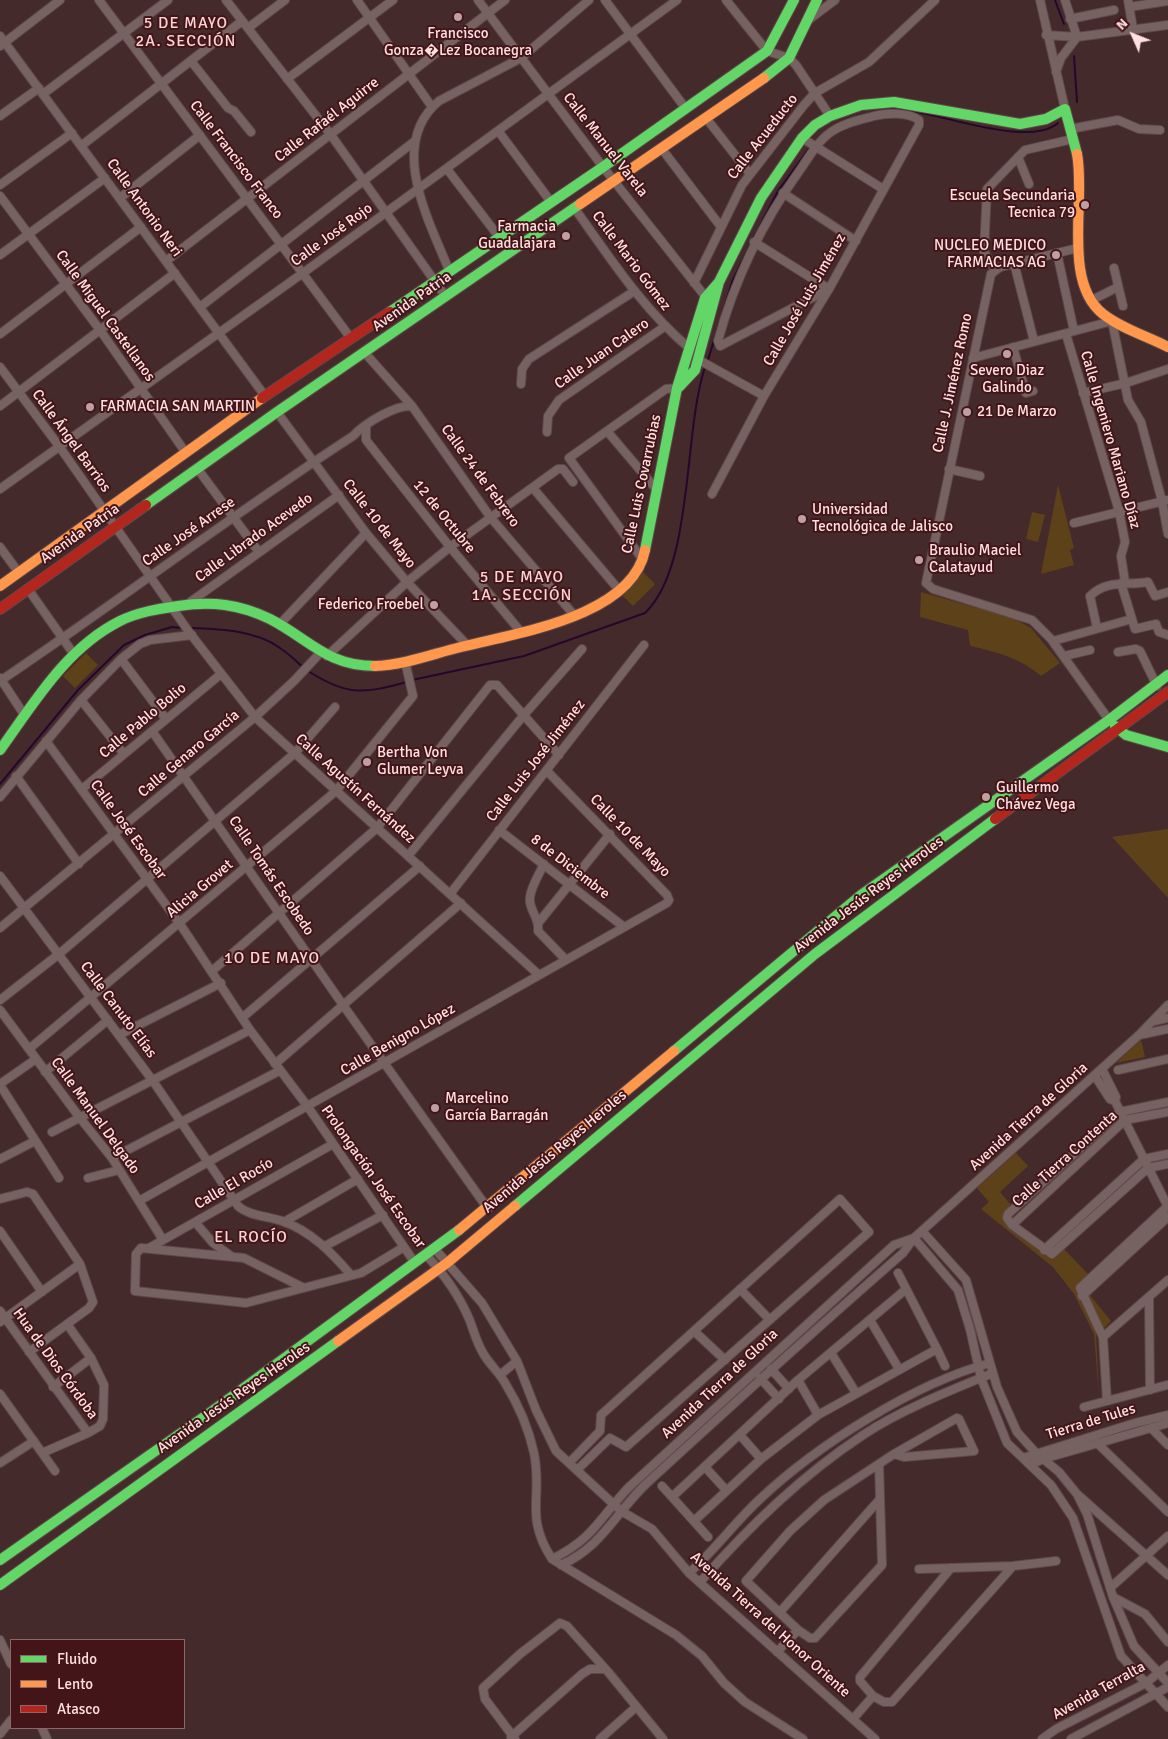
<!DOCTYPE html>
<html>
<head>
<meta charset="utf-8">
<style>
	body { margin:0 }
	#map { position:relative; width:1168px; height:1739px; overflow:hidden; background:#442a2b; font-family:Signika,sans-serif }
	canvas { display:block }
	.legend { position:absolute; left:10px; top:1639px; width:175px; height:90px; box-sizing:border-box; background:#431519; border:1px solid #8e6668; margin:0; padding:6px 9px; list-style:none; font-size:15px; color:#ffdfdf }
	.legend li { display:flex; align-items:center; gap:10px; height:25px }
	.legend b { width:25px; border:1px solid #8e6668 }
	.north { position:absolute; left:1108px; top:10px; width:50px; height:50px; -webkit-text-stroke:4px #431519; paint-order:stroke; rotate:314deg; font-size:14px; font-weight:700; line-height:20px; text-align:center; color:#ffdfdf }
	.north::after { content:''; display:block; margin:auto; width:18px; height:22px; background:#ffdfdf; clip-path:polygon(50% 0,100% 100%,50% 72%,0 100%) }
</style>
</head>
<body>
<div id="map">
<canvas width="1168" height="1739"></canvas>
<ul class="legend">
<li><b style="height:6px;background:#63d668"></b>Fluido</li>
<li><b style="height:6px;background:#ff974d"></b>Lento</li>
<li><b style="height:6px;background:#b3261e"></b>Atasco</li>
</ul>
<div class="north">N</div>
</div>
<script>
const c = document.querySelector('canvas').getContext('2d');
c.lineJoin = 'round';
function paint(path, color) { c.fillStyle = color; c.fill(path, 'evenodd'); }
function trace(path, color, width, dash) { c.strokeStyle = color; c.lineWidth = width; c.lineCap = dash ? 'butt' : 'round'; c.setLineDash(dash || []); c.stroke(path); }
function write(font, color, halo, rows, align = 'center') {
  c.font = font + ' Signika,sans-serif'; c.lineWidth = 4; c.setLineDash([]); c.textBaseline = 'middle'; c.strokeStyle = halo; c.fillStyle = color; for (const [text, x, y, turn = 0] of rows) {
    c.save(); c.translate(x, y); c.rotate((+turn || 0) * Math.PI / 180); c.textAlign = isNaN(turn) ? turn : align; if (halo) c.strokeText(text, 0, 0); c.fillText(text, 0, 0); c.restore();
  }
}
paint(new Path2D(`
	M1058,485L1074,548L1070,550L1074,565L1041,574Z
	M1032,512L1045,515L1038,542L1026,539Z
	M643,572L655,584L633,606L621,594Z
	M921,592L1013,618L1031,628L1060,663L1041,676C1022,659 995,651 970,646L968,630L920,617Z
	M86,653L98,665L75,688L63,676Z
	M1168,829V898L1112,837Z
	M1141,1040L1145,1057L1116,1063Z
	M1016,1153L1028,1166L1000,1192L1011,1205L1003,1214V1221L1046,1256L1053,1257L1064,1249L1088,1274L1077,1285V1293L1096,1331L1099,1397L1094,1334L1074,1294L1053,1267L981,1209L989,1202L977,1188Z
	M1089,1294L1111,1321L1103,1329L1087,1297Z`), '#5d4219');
trace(new Path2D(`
	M1055,0L1064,24
	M1074,56L1077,102
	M856,117C873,112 888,108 905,110C942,114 1029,148 1058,123
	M815,142L829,129
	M753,239L778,191L811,146
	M707,363L732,282L751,243
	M190,628C219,629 256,630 280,648C289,654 296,661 304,668
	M308,671C347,696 363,694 407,682
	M412,680L524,656L645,613C694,566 683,433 705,367
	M0,784L78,690L124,645L145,635L172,627L182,628`), '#26072c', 2);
const street = new Path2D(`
	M99,0L350,337
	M226,0L331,135L446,297
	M357,0L432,107
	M478,0L603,167L708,300
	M605,0L686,109
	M726,0L767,51L789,58L796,65L830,116
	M1040,0L1065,109
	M1065,0L1077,37
	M1128,0L1133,29
	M1129,7L1168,1
	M1070,19L1114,10
	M807,21L835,0
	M248,28L285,0
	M1046,35L1077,37L1168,25
	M0,36L265,396
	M0,46L60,0
	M191,61L228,108L234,111L251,132
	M1056,72L1061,58L1077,37
	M287,79L393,0
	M43,94L168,0
	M0,116L39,88
	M706,118L750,174
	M1070,129L1118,120L1139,129L1160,130
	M499,132L551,202
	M802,138L883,189
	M81,146L242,21
	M662,149L721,227
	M1018,157L1029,184
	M447,169L499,237
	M0,185L72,133
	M783,193L856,241
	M0,196L100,330L186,453
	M120,198L200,135
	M575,209C611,259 642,308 689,348
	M1078,248L1000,267L991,274L926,583L933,589L1032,620L1051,639L1109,720
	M1057,253L1074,331
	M0,255L105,178
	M166,261L505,0
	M1014,263L1034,341
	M1114,268L1123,306
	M995,269L984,252L987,189L1025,150L1073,139
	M449,270C429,221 387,144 439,101L521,58L589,0
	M694,283L742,185L804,105L815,93L869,62L935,0
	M1090,301L1118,287
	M200,307L415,141
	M0,334L141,227
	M1066,334L1119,511L1125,542L1121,556L1125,582
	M1013,347L1026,393L1033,391
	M365,353L412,406L491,518L574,615
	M973,358L1112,321L1128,400L1141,422L1162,501L1168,534
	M699,360L764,396
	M0,367L59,446L189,632L255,717L539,975
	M521,384L522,369L529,359L633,292
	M1083,393L1126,383L1168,369
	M0,406L175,273
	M277,412L366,533L407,582L468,646
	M366,427V440L450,547L521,632
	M607,431L657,490
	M547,432L548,416L559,400L664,327
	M197,468L259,552
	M949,469L980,476
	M533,488L619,590
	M0,489L303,273L677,0
	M712,494L764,396L829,289L919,125V120C908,112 887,113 874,116C859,120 844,123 831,132C818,141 809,157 800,170C762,223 735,278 718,341L720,346L829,289L754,242
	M1074,523L1168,500
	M0,547L19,573
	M643,560L569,458L666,389L677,388
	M1121,583L1135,629L1156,624L1159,632L1168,635
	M28,589L73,653
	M186,605L339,495
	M280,624L366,533
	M1097,628L1090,596C1107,579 1127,586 1148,582L1155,596L1168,592
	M1053,641L1132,619
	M1118,652L1136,649L1140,651L1157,686
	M327,656L407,582L450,547L558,469H563L573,482
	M1064,656L1090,650
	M121,659L166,719
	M0,678L25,716
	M0,681C119,601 233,514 353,436C365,423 395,405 412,406
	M81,700L124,754
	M152,731L343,1005L488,1209
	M46,741L180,924L250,1030L308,1107L415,1263
	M16,776L79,864
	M82,789L221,674
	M0,797L81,700L121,659L140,644L150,640L192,635
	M499,830L624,927
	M408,856L523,716L582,649
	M544,864C539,874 531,887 530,897C528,910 540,917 538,931L566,960
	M0,876L153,1081L238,1206C249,1216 268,1216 282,1221C311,1231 332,1253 351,1275
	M450,894L644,645
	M539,922L610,834
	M0,928L255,717L294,681L321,652
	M212,971L377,828L490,685H497L559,755
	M0,1000L59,954L295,753L335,707
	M0,1010L80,1118L112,1158L163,1240
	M242,1018L420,866
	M1154,1021L1168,1018
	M119,1035L221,983
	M1139,1035L1168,1029
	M29,1049L336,791L413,696L405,661
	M275,1064L461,903
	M1102,1069L1116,1097L1115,1101L1168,1207
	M1118,1070L1168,1059
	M45,1072L108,1020
	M1095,1076L1110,1099L1115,1101
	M0,1084L36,1059
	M0,1085L59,1178
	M1168,1102L1120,1112L1008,1214L1007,1218L1012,1225L1052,1254L1148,1168L1168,1164
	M52,1132L250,1030
	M112,1158L279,1071
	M0,1159L35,1141
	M88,1178L119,1170
	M0,1199L27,1192L33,1194L80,1264L93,1302L89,1308L29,1352
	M139,1201L667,903L669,900L667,895L547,771
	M195,1222L213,1243L231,1256
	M284,1222L358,1179
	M1012,1225L1125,1120L1168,1112
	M0,1231L42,1292
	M922,1231L966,1280L997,1387L1017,1432L1036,1453L1059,1472L1077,1494L1168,1575
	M914,1238L958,1290L970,1329L981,1378L1007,1443L1051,1485L1073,1518L1121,1656L1168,1707
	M325,1246L383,1215
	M149,1248L333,1144
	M435,1249L482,1303L517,1361L536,1410L556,1451L621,1511L652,1529L689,1573L875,1739
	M1044,1250L1144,1159L1168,1154
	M426,1255C444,1274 460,1297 470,1321C474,1332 477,1343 483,1353C489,1364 499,1372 505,1383C518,1404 529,1430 534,1453C543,1497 524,1516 552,1559L676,1635L702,1656L724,1683L745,1702L803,1739
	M302,1287L244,1258L141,1248L136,1254L135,1291L246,1303L361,1273L404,1247
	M740,1289L770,1320
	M1082,1296L1168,1217
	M1149,1298L1150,1390
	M0,1311L88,1433
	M870,1320L899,1369
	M0,1322L80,1264
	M694,1331L725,1360
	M1103,1337L1168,1280
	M937,1349L945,1366
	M831,1353L856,1393
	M771,1369L789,1389
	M500,1375L517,1361
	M760,1378L779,1399
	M798,1380L818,1415
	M53,1387L91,1358
	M0,1394L55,1471
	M1107,1401L1103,1337L1080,1288L1168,1206
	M1084,1407L1167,1385
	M1151,1428L1168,1445
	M740,1435L761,1459
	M1097,1443L1168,1512
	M42,1453L88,1433L100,1426L103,1419L104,1385L91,1358L67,1324
	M1023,1458L1135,1423L1168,1415
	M0,1463L34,1441
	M569,1463L600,1431L601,1415L840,1199L869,1232L626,1447L610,1438L577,1470
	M1030,1465L1043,1459L1168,1423
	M705,1467L726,1490
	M662,1486L672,1497
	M1078,1496L1087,1514L1113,1597L1134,1646L1168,1683
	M694,1521L761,1459L818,1415L937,1349L898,1273
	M708,1537L672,1497L798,1380L905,1290
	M552,1559C593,1539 599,1519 628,1488L894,1245L914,1238
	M561,1565C602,1547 616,1512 647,1483C732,1405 817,1328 903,1253L914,1238L1139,1035L1168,1005
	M919,1569L1013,1566L1056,1561
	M689,1573C715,1550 735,1522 760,1499C816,1446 915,1383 990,1363
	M700,1582C749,1527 801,1476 863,1435C901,1410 951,1390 993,1373
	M1110,1588L1168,1536
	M1113,1597L1145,1614L1168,1642
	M780,1612L880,1499
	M798,1630L746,1581L790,1531L824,1500L894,1454L957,1418L959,1419L974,1451L904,1457L894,1454
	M0,1640L11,1664
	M777,1652L798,1630L810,1638H815L882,1565L879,1464
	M873,1696L860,1681V1677L951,1568
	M853,1719L873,1696L884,1702H892L1013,1566
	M42,1728L47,1739
	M0,1734L11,1720
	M511,1737L582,1674L590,1669H603
	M515,1739L485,1699L483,1688L520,1654L560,1623L567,1626L609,1673L663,1739
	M600,1739L636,1707
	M1042,1739L1056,1729L1146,1683L1168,1665
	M1071,1739L1168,1687`);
const fast = new Path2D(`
	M764,78L789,58L817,0
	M390,312L603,167L767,51L794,0
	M679,387L695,370L719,282L761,198L802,138L815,125L830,116L861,105L894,102L1020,124L1046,119L1065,109L1077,154
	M146,505L277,412L580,204
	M645,550L677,388L705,298L719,282
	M1115,726L1126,735L1168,747
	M0,750C34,703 66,648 120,621C138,612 158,609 178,606C212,601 239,604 270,619C309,639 327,666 375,666
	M674,1051L861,895L1109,720L1168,675
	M515,1206L815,954L995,819
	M0,1560L211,1412L459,1230
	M0,1585L338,1341`);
const slow = new Path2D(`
	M1077,154C1086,200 1062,282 1103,314C1122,329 1147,336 1168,347
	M580,204L764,78
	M0,586L262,398
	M375,666C404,665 432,654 461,647C515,633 632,617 645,550
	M459,1230L674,1051
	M338,1341L447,1263L515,1206`);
const jam = new Path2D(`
	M262,398L390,312
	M0,609L146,505
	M995,819L1168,692`);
trace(street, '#5f4849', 10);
trace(fast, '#5f4849', 12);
trace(slow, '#5f4849', 12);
trace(jam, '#5f4849', 12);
trace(street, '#776262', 8);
trace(fast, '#63d668', 10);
trace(slow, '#ff974d', 10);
trace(jam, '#b3261e', 10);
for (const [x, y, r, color] of [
	[458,17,5,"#bea0a0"],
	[1085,205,5,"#bea0a0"],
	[566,236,5,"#bea0a0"],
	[1056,255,5,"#bea0a0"],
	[1007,354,5,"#bea0a0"],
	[90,407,5,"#bea0a0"],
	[967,412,5,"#bea0a0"],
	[802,519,5,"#bea0a0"],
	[919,560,5,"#bea0a0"],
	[434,605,5,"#bea0a0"],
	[367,762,5,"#bea0a0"],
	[986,797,5,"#bea0a0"],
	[435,1108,5,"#bea0a0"]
]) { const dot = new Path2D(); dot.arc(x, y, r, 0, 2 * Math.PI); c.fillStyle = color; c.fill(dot); trace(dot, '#431519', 2); }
write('15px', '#ffdfdf', '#431519', [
	["Francisco",458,34,"center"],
	["Gonza�Lez Bocanegra",458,51,"center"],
	["Escuela Secundaria",1075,196,"right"],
	["Tecnica 79",1075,213,"right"],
	["Farmacia",556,227,"right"],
	["Guadalajara",556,244,"right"],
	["NUCLEO MEDICO",1046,246,"right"],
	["FARMACIAS AG",1046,263,"right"],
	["Severo Diaz",1007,371,"center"],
	["Galindo",1007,388,"center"],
	["FARMACIA SAN MARTIN",100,407],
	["21 De Marzo",977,412],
	["Universidad",812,510],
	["Tecnológica de Jalisco",812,527],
	["Braulio Maciel",929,551],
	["Calatayud",929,568],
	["Federico Froebel",424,605,"right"],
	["Bertha Von",377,753],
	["Glumer Leyva",377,770],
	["Guillermo",996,788],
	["Chávez Vega",996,805],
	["Marcelino",445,1099],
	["García Barragán",445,1116]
], 'left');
write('15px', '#ffdfdf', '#431519', [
	["Calle Rafaél Aguirre",327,120,-38],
	["Calle Acueducto",763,137,-52],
	["Calle Manuel Varela",605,145,52],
	["Calle Francisco Franco",236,160,53],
	["Calle Antonio Neri",144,208,54],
	["Calle José Rojo",332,235,-36],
	["Calle Mario Gómez",631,261,53],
	["Calle José Luis Jiménez",805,300,-60],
	["Avenida Patria",412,302,-35],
	["Calle Miguel Castellanos",105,316,54],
	["Calle Juan Calero",602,354,-35],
	["Calle J. Jiménez Romo",953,383,-78],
	["Calle Ingeniero Mariano Díaz",1110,440,74],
	["Calle Ángel Barrios",71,441,54],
	["Calle 24 de Febrero",480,476,54],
	["Calle Luis Covarrubias",642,484,-78],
	["12 de Octubre",444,517,51],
	["Calle 10 de Mayo",379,524,52],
	["Calle José Arrese",189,532,-35],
	["Avenida Patria",80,534,-35],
	["Calle Librado Acevedo",254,538,-36],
	["Calle Pablo Bolio",143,721,-40],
	["Calle Genaro García",189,754,-40],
	["Calle Luis José Jiménez",536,761,-52],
	["Calle Agustín Fernández",355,789,42],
	["Calle José Escobar",128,830,54],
	["Calle 10 de Mayo",630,836,46],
	["8 de Diciembre",570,867,38],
	["Calle Tomás Escobedo",271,876,56],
	["Alicia Grovet",200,889,-40],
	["Avenida Jesús Reyes Heroles",869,895,-37],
	["Calle Canuto Elías",118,1010,53],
	["Calle Benigno López",398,1040,-30],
	["Calle Manuel Delgado",95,1116,54],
	["Avenida Tierra de Gloria",1029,1117,-42],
	["Avenida Jesús Reyes Heroles",555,1152,-40],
	["Calle Tierra Contenta",1065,1159,-42],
	["Prolongación José Escobar",373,1177,55],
	["Calle El Rocío",234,1184,-30],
	["Hua de Dios Córdoba",55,1364,54],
	["Avenida Tierra de Gloria",720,1384,-43],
	["Avenida Jesús Reyes Heroles",234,1398,-35],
	["Tierra de Tules",1091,1422,-17],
	["Avenida Tierra del Honor Oriente",770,1625,42],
	["Avenida Terralta",1099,1691,-29]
]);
c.letterSpacing = '1px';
write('16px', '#fad4d3', '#431519', [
	["5 DE MAYO",186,24],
	["2A. SECCIÓN",186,42],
	["5 DE MAYO",522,578],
	["1A. SECCIÓN",522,596],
	["1O DE MAYO",272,959],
	["EL ROCÍO",251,1238]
]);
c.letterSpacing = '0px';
</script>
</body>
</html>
